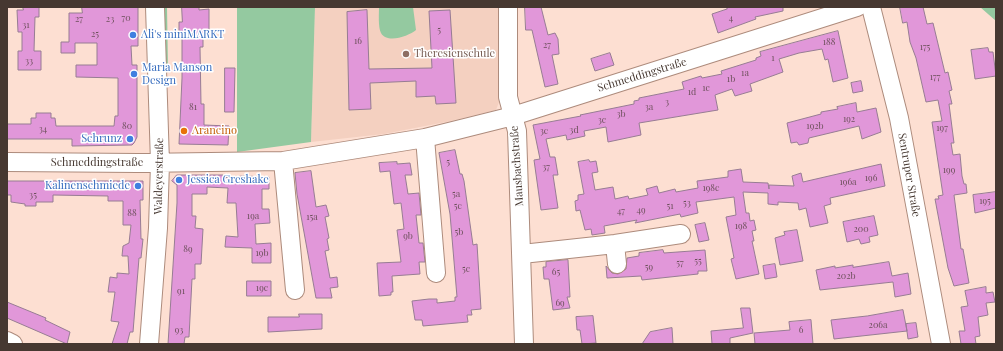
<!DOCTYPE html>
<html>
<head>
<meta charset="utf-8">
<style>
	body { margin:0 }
	#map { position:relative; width:1003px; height:351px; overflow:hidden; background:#fddfd2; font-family:"Playfair Display",serif }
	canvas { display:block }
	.frame { position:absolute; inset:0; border:8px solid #463831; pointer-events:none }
</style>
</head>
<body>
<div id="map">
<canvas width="1003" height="351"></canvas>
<div class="frame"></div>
</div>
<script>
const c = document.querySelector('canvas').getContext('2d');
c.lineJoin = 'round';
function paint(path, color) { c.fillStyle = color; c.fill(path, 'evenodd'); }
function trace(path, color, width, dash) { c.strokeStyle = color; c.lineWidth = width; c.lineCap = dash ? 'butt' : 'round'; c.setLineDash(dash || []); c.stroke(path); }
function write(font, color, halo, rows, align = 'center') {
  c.font = font + ' "Playfair Display",serif'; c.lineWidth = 3; c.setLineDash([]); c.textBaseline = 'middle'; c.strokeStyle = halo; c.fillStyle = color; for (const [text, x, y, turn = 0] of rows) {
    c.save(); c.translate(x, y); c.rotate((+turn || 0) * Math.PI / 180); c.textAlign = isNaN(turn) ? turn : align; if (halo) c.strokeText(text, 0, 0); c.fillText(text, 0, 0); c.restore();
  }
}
paint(new Path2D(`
	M315,7H498L499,102L496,110L451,121L384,134L311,142Z`), '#f4d0c0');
paint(new Path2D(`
	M161,7H167L168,69H164Z
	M237,7H315L311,142L237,152Z
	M379,7H413L416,30C409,36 387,44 381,33C378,27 379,14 379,7Z
	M980,7H996V21Z`), '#94c9a0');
const building = new Path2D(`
	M23,7H39V17H35L34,51H41V70H18V51H22V32H18L17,10H23Z
	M82,7H138V46H131L132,65H137V137L134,143L132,145L72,146V139H7V124H31V118H36V113H51V118H55L56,126H114L115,116H118V78L76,77V65H97V43H75V53H61V42H69V13H82Z
	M182,7H199V10L209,9V35H203V47H200L201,104H204V125L229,126L228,145L179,144L182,78V31H179V22H182Z
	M525,7H541L548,35L555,33L558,39L559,54L552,55L558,84L545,87L532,30H526Z
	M726,7H783V11L755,17L756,19L718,33L712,14L727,9Z
	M900,7H923L927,24L933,23L945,73L948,72L952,90L949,91L952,104H949L954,143H951L953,155L960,154L962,176L964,184H966L967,193L954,195L961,249H963L969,283L954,286L948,268L935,199H939L938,196L943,195L932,122L942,121L938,100L926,102L916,58L910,42L907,22L903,23Z
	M367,10L369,69L432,68L429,11L450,10L456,103L436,104L435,96L416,97V81L370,83L371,109L349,110L347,12Z
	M838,31L848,78L833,82L828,59L825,60L822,49L799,53L779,59L783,72L750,84L752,91L735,96L732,89L715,95L718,110L639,123L641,135L608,142L606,127L584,131L585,136L567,140L566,135L546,139L550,157H555L558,175H553L558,208L541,210L534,160L540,159L533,125L581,116L580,115L634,104V101L639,100V98L684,89L682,82L701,76L702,78L722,74L721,71L756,60V58L761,56L760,52Z
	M988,48L989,52H993L996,76L975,79L971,50Z
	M610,53L614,65L595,71L591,59Z
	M225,68H235L234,112H225Z
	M861,81L863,91L853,93L851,83Z
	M856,103L857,112L876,108L881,132L862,139L859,126L809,138L808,143L799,145L797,142L791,143L787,123L821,114V112L838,109L837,107Z
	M455,150L460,174H462L464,181L473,245L477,244L481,309L471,310L472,315H467L468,322L423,326L422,320H415L412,301L429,299H437V303L455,301V297H457L450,214L439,153Z
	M589,160L590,162L596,161L598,172L592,173L595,190L613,187L615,199L628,196L629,199L648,195L646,189L657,186L659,193L675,189L676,192L698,188L697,181L728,177V171L741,169L743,182L768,183L769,189V185L794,186L792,176L801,173L803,182L881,164L885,186L830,198L831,204L824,206L828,223L810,227L806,208L799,210L798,203L778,202V205L768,204V193L743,192L746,213H749L750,221L754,220L756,230L752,231L754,241H752L759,274L736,279L731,259L734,258L726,217L736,215L734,197L696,202L698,213L681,217L680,214L635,223L637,220L604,226L605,233L592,235L591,229L585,230L580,210L576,211L575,201L578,200V195L584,194L578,162Z
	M397,162V164L410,163L412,175H405L408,194L419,193L421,215H416L419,243H423L425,262H419L420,274L392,276L393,292H391V295L379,296L377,263L401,262L397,230L404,229L401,203L394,204L390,171L380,172L379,163Z
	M311,171L316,207L326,205L329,216L325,217L329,238L327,239L329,250L325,251L330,278L337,277L338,287L330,288L332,298H316L297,194L295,173Z
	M177,175H223V178L243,176L269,177V189H262V209H269L270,223L255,224L256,244L271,243V263H252V248L225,247L226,236L238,237L236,203H227L228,188L207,187V194H192V216H196L195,228L203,229L201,264H195V279H192L189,337H185L184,344H168L177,203V185L172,181Z
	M7,181H143V200H140L141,239H143L141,258H139L133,332H130L127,344H112L119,322L111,321L115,292H108L110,277L117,278V273L129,274L128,256H122L123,246L129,243L131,225H123V201H108V196L53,195V202H36V206H25V204L11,202V195H7Z
	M996,192V208L975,213L973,195Z
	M874,216L878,235L869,237L870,242L861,244L859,239L847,242L843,222Z
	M705,223L709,240L699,242L695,225Z
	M797,230L803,261L780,265L775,238L785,235L784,232Z
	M663,250L664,253L705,250L707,271H698V274L642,280L641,276L607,278L606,266L612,273L618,274L626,269L627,258L639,256V253Z
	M568,260L570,297H567L570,308L553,310L549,279H544L543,267H546V262Z
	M889,262L892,276L908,273L911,294L895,297L893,282L820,290L816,270L835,266V268L853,265V267Z
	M775,264L777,277L765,279L763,266Z
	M247,281H271V296H247Z
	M986,287V293L993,292L995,302L986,303L988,315L978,317L980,336L975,337L976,344H961L959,331H965L961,307L968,306L965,291Z
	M7,302L46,318L45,320L70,332L67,344L7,318Z
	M741,308H750L753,333L730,338V344H712L711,331L743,328Z
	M903,310L907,331L834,339L831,320L867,316Z
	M299,314H322V329L268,332V317H299Z
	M593,316L596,343L582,344L580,330H577L576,317Z
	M811,320L813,344H755L754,333L790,330L789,322Z
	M916,323L918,337L908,339L906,324Z
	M672,328L673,344H642L650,332Z`);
paint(building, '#e197d9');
trace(building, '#977c93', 1);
const minor = new Path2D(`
	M508,7V97L517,131L524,344
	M871,7L899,118L941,344
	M425,138L436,273
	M283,161L295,290
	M7,162L138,163L283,161L425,138L513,116L857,7
	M615,244L617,264
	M522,254L615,244L681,234
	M7,341L13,344
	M149,344L158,228L160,163L155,7`);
trace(minor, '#ad8b7c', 20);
trace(minor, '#fff', 18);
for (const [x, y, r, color] of [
	[133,35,4,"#3f7fe0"],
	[406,54,4,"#8d6e63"],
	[134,74,4,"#3f7fe0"],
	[184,131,4,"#e8710a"],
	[130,139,4,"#3f7fe0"],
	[179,180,4,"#3f7fe0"],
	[138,186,4,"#3f7fe0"]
]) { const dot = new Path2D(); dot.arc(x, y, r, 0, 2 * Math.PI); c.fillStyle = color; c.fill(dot); trace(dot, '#fff', 1.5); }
write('9px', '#6d505b', null, [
	["70",126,18],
	["4",731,18],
	["27",79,19],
	["23",110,19],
	["31",26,25],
	["5",439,30],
	["25",95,34],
	["16",358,41],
	["188",829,42],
	["27",547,45],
	["175",925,47],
	["1",773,58],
	["33",29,61],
	["1a",745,73],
	["177",935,77],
	["1b",731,79],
	["1c",706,88],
	["1d",692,92],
	["3",667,102],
	["81",193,107],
	["3a",649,107],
	["3b",621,114],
	["192",849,119],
	["3c",602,120],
	["80",127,126],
	["192b",815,126],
	["197",942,128],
	["34",43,129],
	["3d",574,130],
	["3e",544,131],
	["5",448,162],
	["37",546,167],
	["199",949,170],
	["196",871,178],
	["196a",848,182],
	["198e",711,188],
	["5a",456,194],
	["35",33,195],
	["195",985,201],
	["53",687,203],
	["5e",458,206],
	["51",670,206],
	["49",641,210],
	["47",621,211],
	["88",132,213],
	["19a",253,216],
	["15a",312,217],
	["198",741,226],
	["200",861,229],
	["5b",459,232],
	["9b",408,236],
	["89",188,249],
	["19b",262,253],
	["55",698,261],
	["57",680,263],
	["59",649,267],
	["5c",466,269],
	["65",556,272],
	["202b",846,276],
	["19c",262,288],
	["91",181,291],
	["69",560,303],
	["206a",878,325],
	["93",179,330],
	["6",801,330]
]);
write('11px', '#366cbe', '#fff', [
	["Ali's miniMARKT",141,35],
	["Maria Manson",142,68],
	["Design",142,81],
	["Schrunz",122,139,"right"],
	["Jessica Greshake",187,180],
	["Kalinenschmiede",130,186,"right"]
], 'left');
write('11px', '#785e54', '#fff', [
	["Theresienschule",414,54]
], 'left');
write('11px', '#463831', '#fff', [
	["Schmeddingstraße",642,75,-17],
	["Schmeddingstraße",97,163],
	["Mausbachstraße",517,166,-94],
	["Sentruper Straße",909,175,80],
	["Waldeyerstraße",159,176,-89]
]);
write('11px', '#c56008', '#fff', [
	["Arancino",192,131]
], 'left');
</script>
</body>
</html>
